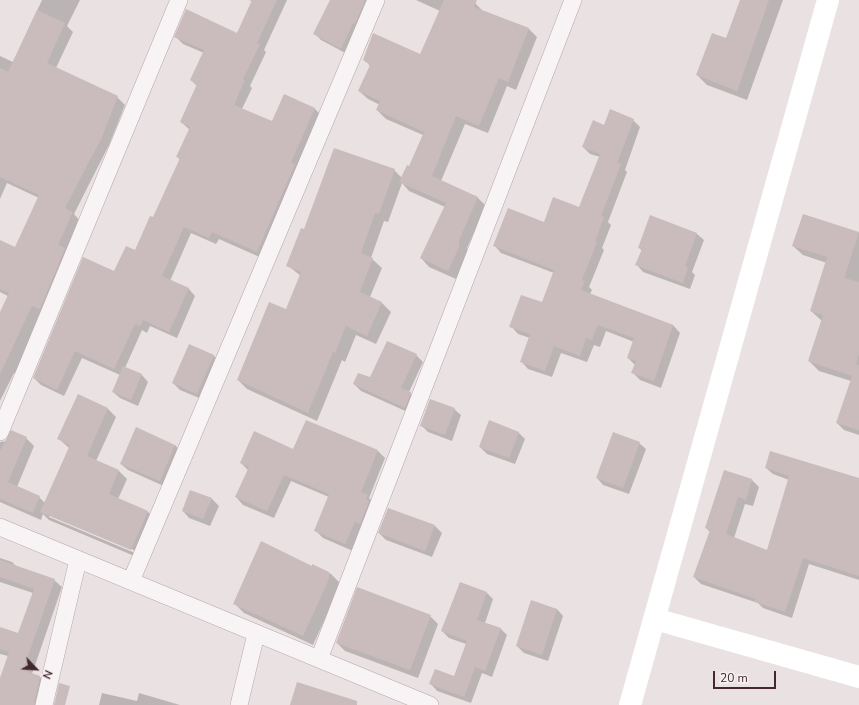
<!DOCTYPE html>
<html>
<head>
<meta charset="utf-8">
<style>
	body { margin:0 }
	#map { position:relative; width:859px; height:705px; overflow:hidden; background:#eae1e2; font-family:"Nunito Sans",sans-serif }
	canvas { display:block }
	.north { position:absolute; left:16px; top:649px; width:40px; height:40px; -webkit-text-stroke:3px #f8f1f2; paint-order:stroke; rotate:115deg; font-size:11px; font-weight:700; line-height:16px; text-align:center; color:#43292c }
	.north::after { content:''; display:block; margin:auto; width:14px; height:18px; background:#43292c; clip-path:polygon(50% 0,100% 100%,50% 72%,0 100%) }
	.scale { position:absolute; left:713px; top:671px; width:63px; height:18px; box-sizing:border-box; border:2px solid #43292c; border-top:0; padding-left:5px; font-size:12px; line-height:14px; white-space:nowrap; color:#43292c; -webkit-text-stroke:3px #f8f1f2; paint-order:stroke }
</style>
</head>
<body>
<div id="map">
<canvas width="859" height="705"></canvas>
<div class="north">N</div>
<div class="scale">20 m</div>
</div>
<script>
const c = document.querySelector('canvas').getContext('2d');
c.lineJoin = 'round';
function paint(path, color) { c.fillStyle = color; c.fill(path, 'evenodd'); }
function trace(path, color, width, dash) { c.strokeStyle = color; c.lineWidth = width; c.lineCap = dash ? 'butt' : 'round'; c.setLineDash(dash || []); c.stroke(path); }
paint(new Path2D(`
	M42,0H80L67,26L73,32L56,68L117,97L125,105L109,145L74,214L80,221L23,377L14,373L0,401V315L8,296L0,292V241L16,248L39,198L7,183L0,199V56L13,62Z
	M249,0H287L264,50L266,52L250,86L252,88L242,109L273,123L285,96L315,109L322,116L264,259L219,239L216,244L191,233L170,281L188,288L195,296L177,338L150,326L147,333L142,330L125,368L142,375L148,382L138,406L120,398L113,392L120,375L82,358L64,396L41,385L34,378L115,272L135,252L153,219L180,160L177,156L190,130L181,122L197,86L191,80L204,53L183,44L176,37L237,34L252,1Z
	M331,0H367L363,7L369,13L349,55L321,40L314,33Z
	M416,0H467L475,3L484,12L528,28L537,37L516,90L507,86L488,133L465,124L441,181L477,197L486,206L467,248L469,251L456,279L429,267L421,258L445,207L409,191L402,183L388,222L384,221L371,258L382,268L370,297L382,303L391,312L376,344L356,335L345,362L342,360L317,421L247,389L238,380L286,311L301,276L287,265L304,231L394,170L402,178L410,167L423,135L386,119L377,110L380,105L368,99L359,91L370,66L365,60L421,55L440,11Z
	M741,0H783L747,100L707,85L697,75L727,39Z
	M633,120L640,127L625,170L627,172L608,222L611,225L602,248L604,250L589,287L592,290L590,294L673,325L680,333L661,388L640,380L632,372L635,365L628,358L634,342L606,331L600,347L594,345L587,362L561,353L552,377L528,369L521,361L530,338L518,334L511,326L543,304L554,273L501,253L494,245L579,208L600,157L590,154L583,147L605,126Z
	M803,215L859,233V435L844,430L837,423L851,381L819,371L809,361L822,321L811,311L827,263L803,255L793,246Z
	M650,216L697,234L704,240L692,272L695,275L690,289L643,272L637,265L642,251L639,247Z
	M190,345L214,356L221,362L204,400L180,390L173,383Z
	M416,355L423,362L409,392L417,399L412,414L361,391L354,384L370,378Z
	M78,395L108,409L116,417L96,461L119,471L127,479L118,499L148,512L156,520L139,558L49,520L43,514L41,520L0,502V442L26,438L34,446L17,487L39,497L45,503L69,448L58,438ZM49,515L136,551L135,553L49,517Z
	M454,409L461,415L452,441L428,432L421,425Z
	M306,421L378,451L385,458L369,498L375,504L353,551L323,538L315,530L329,497L291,481L274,518L243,505L236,497L248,470L241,463L294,451Z
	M518,432L525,439L515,464L487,454L480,447Z
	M639,443L646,449L629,494L603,485L597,478Z
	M175,445L181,452L166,487L128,470L121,464Z
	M766,468L859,479V580L809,564L792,618L763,608L758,603L701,584L694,577L710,532L706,528L752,480L759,487L753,506L745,504L734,538L767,551L789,480L773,474Z
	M190,491L212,499L219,506L210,526L189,518L183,511Z
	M389,509L435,526L442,533L432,557L386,540L379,533Z
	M0,558L12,562L17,567L54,580L62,587L32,674L40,677L47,685L42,705H0V681L8,656L0,654V628L19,634L33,593L0,582Z
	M313,566L331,574L341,584L313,645L244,613L234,603Z
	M487,593L493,599L485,623L501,629L507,635L492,677L482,673L471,703L437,691L431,684L454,677L466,644L449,638L442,631Z
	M557,609L563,616L548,661L524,653L517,646Z
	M430,616L438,624L418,678L345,651L337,643Z
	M102,693L137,701L139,693L180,705H99Z`), '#0003');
paint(new Path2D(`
	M252,0H277L257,43L260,44L243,79L245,80L234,105L272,121L284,94L315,108L291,162L295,164L257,252L212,232L209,238L184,227L162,276L189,288L169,332L143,320L140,326L135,324L114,369L75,351L57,390L33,378L83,257L114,271L126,246L135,250L150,216L153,217L180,158L176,157L190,127L180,122L197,84L190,80L204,50L174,37L186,9L237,33Z
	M330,0H365L355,24L353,23L341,49L313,34Z
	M444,0H477L474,7L529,28L508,82L499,78L479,126L456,116L432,176L478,197L459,240V247L448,271L420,258L446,203L399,182L407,165L409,166L424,132L376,110L380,101L358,91L370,65L363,60L373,33L420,54Z
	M740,0H769L737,91L696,75L712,33L726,38Z
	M37,10L65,23L47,63L118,96L102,137L65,208L73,212L58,245L65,248L40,309L32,306L0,374V312L9,293L0,289V240L15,247L39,195L0,177V68L8,72Z
	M610,109L634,119L617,163L621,164L601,216L604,217L595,241L597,242L582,280L585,281L581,290L673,325L654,381L631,373L636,361L627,358L634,338L598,325L592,340L586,338L580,356L554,346L545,371L520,362L530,334L509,327L521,295L542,302L554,270L493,246L508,208L544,222L553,197L579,207L600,154L582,147L593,120L604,125Z
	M334,148L395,169L379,214L375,213L361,253L373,258L360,292L382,302L367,336L346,326L335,353L333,352L308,413L237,380L269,302L286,309L301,272L286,266L301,228L304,229Z
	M803,214L859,232L844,278L859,282V354L856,364L859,365V430L836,423L852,376L808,361L823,315L810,311L827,257L792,246Z
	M650,215L697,233L685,266L688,268L683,283L635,265L642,249L638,248Z
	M387,341L417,354L401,388L411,392L405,408L353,384L358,373L370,377Z
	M189,344L214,355L197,394L172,383Z
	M123,366L142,374L131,400L112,392Z
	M78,394L108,408L87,456L119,470L109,494L148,511L131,550L40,512L70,445L57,439Z
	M430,399L455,408L445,435L420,426Z
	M306,420L378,450L361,492L368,495L366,499L369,501L360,524L355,522L345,544L314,531L329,494L284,475L267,511L235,497L249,467L240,463L254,431L293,449Z
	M489,420L519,432L509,458L479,447Z
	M136,427L175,445L160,481L120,464Z
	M11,430L27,437L8,482L40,496L33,513L0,499V451Z
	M613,432L640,442L623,488L596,478Z
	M770,451L859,478V576L803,558L785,612L755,602L756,599L693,577L710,530L705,528L724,470L752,479L746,500L738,497L726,534L767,550L789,476L765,468Z
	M190,490L212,498L203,519L182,511Z
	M388,508L435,525L425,551L378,533Z
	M261,541L312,566V564L329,572V579L303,636L233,604Z
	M0,560L55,579L23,670L40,676L34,705H0V678L9,652L0,649V627L18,633L34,589L0,577Z
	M460,582L487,592L477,620L501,628L485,671L475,667L464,697L429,684L435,669L454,676L467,641L441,631Z
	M357,587L431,615L410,670L336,643Z
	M531,600L557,609L542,655L516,646Z
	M297,682L357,701V705H290Z
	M59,683L70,686L65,705H54Z`), '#cabbbd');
const street = new Path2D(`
	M0,432L179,0
	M0,527L430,705
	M131,581L376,0
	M319,659L573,0
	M44,705L78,560
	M239,705L256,634`);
trace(street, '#b5a6a8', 18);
trace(street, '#f8f4f5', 17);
trace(new Path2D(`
	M655,619L859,677
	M630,705L828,0`), '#fff', 22);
</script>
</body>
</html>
